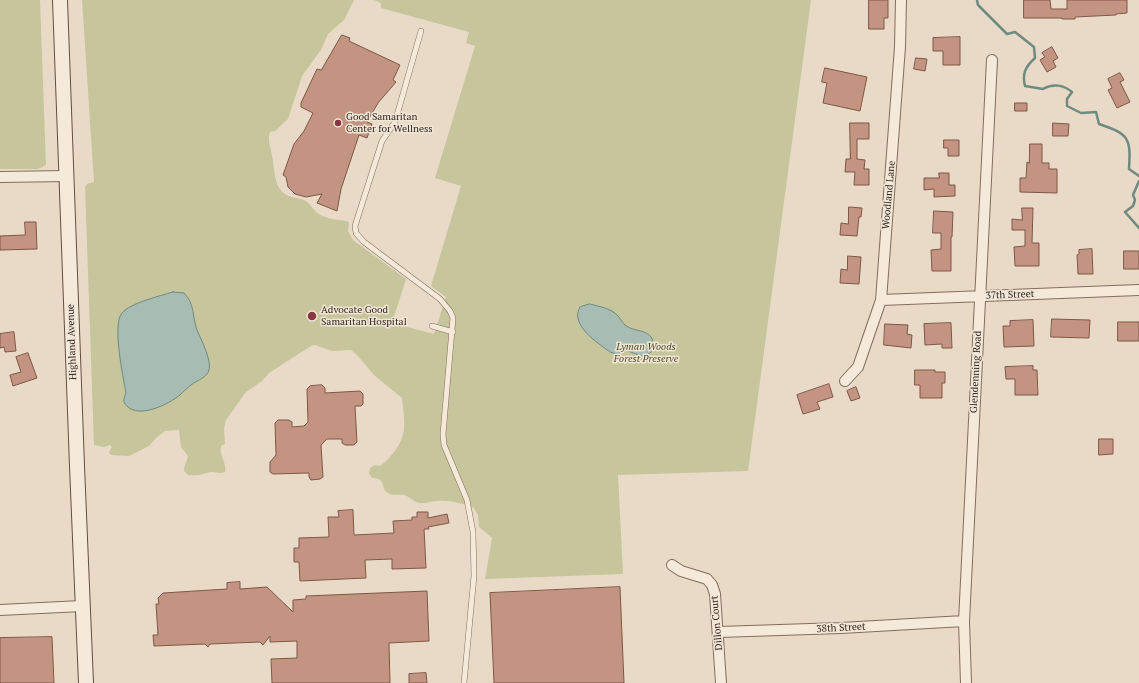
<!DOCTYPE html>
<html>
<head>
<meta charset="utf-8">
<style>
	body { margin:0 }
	canvas { display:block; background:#e9dac7 }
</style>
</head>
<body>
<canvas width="1139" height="683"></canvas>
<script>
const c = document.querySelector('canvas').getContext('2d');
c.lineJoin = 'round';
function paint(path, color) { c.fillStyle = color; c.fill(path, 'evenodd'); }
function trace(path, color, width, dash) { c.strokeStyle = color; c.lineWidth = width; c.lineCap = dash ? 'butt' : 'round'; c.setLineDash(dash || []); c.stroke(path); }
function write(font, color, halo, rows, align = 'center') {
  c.font = font + ' "PT Serif",serif'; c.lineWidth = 3; c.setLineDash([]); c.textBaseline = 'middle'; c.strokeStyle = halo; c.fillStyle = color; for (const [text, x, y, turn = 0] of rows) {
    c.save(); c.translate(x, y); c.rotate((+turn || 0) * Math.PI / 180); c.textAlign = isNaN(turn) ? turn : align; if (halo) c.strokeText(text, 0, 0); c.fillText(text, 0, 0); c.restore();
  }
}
paint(new Path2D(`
	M0,0H40L46,165L38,169H0Z
	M82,0H354L344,20L328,34L321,50L302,76L288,119L275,131L270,132C267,140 271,147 272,156C275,169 273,190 289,196C294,198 301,198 306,201C311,205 314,211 319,214C328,220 339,219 349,222L348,231L353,240L406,279L392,323L434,334L446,297L431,286L461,186L435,178L475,46L466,43L469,32L381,8V3L374,0H811L748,471L618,475L623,574L485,579L492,538L479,527L478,515L474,508C463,504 451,500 438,501C432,501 426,504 420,503C413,502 409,496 404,495C399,494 393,496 388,493C380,489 387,478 372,478L369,474L370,468L375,465L380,466C391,458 402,444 404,430C405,420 403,408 402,398L374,375L357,355L351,350L332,351L315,345L311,346L269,373L262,381L246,392L226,420L224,429L225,444L221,446C219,455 227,463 225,472C220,474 217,472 211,472C202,474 199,476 188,475L184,471C184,465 187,462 188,456L181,447L179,430L165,431L156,438L149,446L129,456L111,455L109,452L112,447L110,445L104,447L94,445L85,187L87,184L94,182Z`), '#c6c59c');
const water = new Path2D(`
	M173,292L184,293C195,304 192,316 197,330C201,339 212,361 209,370C207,378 197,380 191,385C187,388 183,392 180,395C169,404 139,419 127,406C122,402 124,398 126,393C123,377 112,324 122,313C130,303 160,296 173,292Z
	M590,304C600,307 611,308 618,316C622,320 623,325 628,327C635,331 646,330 651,337C653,339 653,343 653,346C649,365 632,350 625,351C619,353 617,355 610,352C598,343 569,325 580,307Z`);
paint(water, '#a7bdb4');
trace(water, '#6f8a80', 1);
trace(new Path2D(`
	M977,0L978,5L1007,34L1015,32L1034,47L1035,58C1025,67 1022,74 1025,86L1043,89C1053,83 1064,85 1072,92L1067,99V106L1081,113L1096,112L1099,124C1129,134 1131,138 1129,169L1139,176
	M1139,181L1133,195L1135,200L1133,206L1125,212L1139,228`), '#6f8a80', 2.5);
const building = new Path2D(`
	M869,0H888V18H884V29H869Z
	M1024,0H1050L1051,9H1067V0H1127V13L1116,14V15L1075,17V19H1062V18H1024Z
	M342,35L350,38L349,41L400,65L393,80L396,82L378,103L367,122L372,124L367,138L359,135L341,189L337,211L317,203L322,194L306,197L295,194L288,187L286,177L283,175L294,144L304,131L313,113L301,107V103L317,69L321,70Z
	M960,37V65H943V51H933V38Z
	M1052,47L1058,58L1053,61L1056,67L1047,72L1040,60L1045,57L1042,53Z
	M916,58L927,59L925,71L914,69Z
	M825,68L867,77L860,111L823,103L827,83L822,82Z
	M1120,73L1124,80L1120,82L1130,102L1117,108L1108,90L1112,88L1108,79Z
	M1015,103H1027V111H1015Z
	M850,123H869V139H857V159L865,160L864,169H869V185H854L855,172H845L846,159H850Z
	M1053,123L1069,124L1068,136H1053Z
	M944,140H959V156H948V148H944Z
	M1030,144H1042V163H1049V169H1057V193L1020,192V178H1026L1027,162L1029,163Z
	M939,173H949V185H955V196L934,197V189L924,190V178H939Z
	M849,207L862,208L861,217H859L857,236L840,235L841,223L848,224Z
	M1022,208H1033L1032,243H1039V266H1015L1014,247L1025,246V230H1012V219L1022,220Z
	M934,211L953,212L952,237H951V271H932L931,250L941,249V233H933Z
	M25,222H36L37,249L0,250V236L25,235Z
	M1092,249L1093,274H1078L1077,255L1079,254V250Z
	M1124,251H1139V269H1124Z
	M848,256L861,257L859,284L840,283L841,269L847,270Z
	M1052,319L1090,320L1089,338L1051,337Z
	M1033,320L1034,346L1004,347L1003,326H1010V321Z
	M1118,322H1139V341H1118Z
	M951,323L952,348H942V344L925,345L924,324Z
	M885,324L908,325L907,334L912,335L911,348L884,345Z
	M14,332L16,351L5,352L4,347L0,348V334Z
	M28,353L37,378L13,386L10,375L21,372L16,357Z
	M1033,366V370H1037L1038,395H1015V379H1006L1005,367Z
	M915,370H935V372H945V383H942V398H920V385H915Z
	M829,384L833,397L817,402L820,409L803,414L797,395Z
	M322,385L325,388V393L360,391L363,394V404L361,406H355L357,442L354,445H345L342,443V439H327L321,445L323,477L320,479L311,480L309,477V473L273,474L270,472V462L276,455L275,423L278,420H289L292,422V427L304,426L308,422L307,389L310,386Z
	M856,387L860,398L851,401L847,391Z
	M1099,439H1113V454L1099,455Z
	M353,510L354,535L394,533L393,521L412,520V517H417V512H428V518L447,514L449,523L428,527L429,529H424L426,568L392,569V559L365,560L366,578L300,581L299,562H294V548H299V538L329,537L328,517H339L338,511Z
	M240,582V589L267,587L293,612V600L306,599V596L427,591L429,641L389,643L390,683H272L271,659L297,658V641L270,642V636L263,645L260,642L210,644L208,647L205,644L154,646L153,635H158L156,604H159L158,598L163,593L227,589V583Z
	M620,587L624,683H494L490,593Z
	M52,637L54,683H0V638Z
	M426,673L427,683H409V674Z`);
paint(building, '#c39481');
trace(building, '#7f5647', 1);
const service = new Path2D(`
	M421,31L395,122L382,141L355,226L356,233L364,242L440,299L450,311L453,318L443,434L444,445L467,500L473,532L474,576L464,683
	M432,326L453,332`);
const minor = new Path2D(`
	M0,177L66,176
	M881,300L1139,290
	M845,381L858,367L881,300L900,47L901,0
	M672,565L681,571L707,579L712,585L715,594L721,683
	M0,610L82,606
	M719,632L841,628L964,621
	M966,683L964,621L992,60`);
const secondary = new Path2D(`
	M60,0L77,466L86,683`);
trace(service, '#826d5e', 6);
trace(minor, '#826d5e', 12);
trace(secondary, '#644e41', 16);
trace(service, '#f5e9d9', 5);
trace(minor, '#f5e9d9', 10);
trace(secondary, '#f5e9d9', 14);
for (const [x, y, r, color] of [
	[338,123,4,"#8a3541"],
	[312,316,5,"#8a3541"]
]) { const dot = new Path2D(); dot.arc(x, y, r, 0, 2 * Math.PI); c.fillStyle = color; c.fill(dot); trace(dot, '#f1e6d5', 1.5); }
write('10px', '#342720', '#f1e6d5', [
	["Good Samaritan",346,117],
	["Center for Wellness",346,129],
	["Advocate Good",321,310],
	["Samaritan Hospital",321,322]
], 'left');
write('10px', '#342720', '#f1e6d5', [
	["Woodland Lane",889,195,-85],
	["37th Street",1010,295,-2],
	["Highland Avenue",72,342,-92],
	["Glendenning Road",976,372,-87],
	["Dillon Court",717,623,-95],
	["38th Street",841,628,-3]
]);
write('italic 10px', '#4a4e29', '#f1e6d5', [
	["Lyman Woods",646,347],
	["Forest Preserve",646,359]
]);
</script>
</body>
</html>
